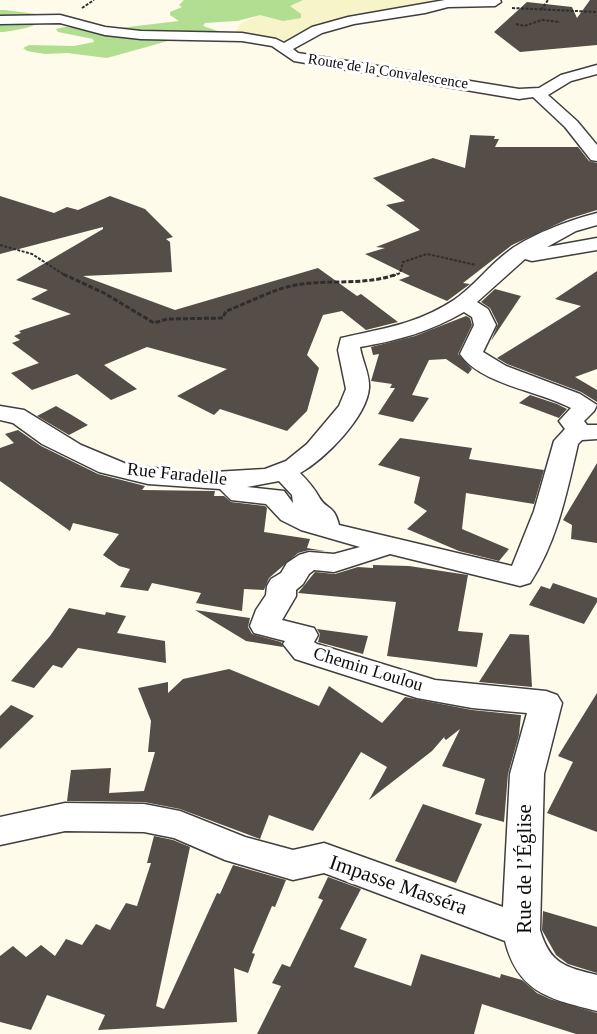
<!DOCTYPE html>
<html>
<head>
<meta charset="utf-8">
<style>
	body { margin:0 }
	canvas { display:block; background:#fffbeb }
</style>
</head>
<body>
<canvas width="597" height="1034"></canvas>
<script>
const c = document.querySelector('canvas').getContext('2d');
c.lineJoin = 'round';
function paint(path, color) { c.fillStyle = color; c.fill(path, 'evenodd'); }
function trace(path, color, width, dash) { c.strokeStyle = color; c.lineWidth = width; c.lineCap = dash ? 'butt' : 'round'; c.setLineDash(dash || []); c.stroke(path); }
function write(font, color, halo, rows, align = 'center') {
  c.font = font + ' Georgia,serif'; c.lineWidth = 6; c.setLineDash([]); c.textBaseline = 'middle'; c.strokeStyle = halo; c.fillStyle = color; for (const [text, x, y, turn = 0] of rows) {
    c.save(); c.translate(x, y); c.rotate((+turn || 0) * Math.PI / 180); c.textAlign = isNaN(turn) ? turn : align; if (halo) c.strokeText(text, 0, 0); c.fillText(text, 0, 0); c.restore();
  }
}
paint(new Path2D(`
	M288,0H479L347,19L285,45L274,39L234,35L240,24Z`), '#f7f4c9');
paint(new Path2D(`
	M184,0H303L290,6L301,14V18L283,21L260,15L237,21L205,23L203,26L224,33L223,40L168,41L107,58L67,53L45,54L27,51L23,48L29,45L74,46L94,42L93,39L58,32L56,29L64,27L119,28L179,21L170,15V12L182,7L179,5Z
	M0,10H5L52,16C43,25 13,32 0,32Z`), '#b1de90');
paint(new Path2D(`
	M590,0H597V45L520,52L494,32L527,2L572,7L577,18Z
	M470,135L495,136L494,139H499L495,147H578L589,161L597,163V210L568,219L512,245L463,283L470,284L447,301L399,280L410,276L365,254L385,248L376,247L420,230L386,205L405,201L373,178L433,158L465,168Z
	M0,196L54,213L67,207L78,210L110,196L145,209L173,237L166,239L170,242L172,272L83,276L175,310L318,268L357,296L361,294L398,322L366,330L342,311L323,315L307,355L319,368L307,411L287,431L220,409L214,415L177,396L227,369L147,347L104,365L137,389L111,400L77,374L32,390L11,373L39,363L12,343L20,340L14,336L21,333L19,331L71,314L31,299L48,290L16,280L103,229V227L0,254Z
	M597,271V369L575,377L597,390V402L581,392L507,364L497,358L581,306L555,299Z
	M495,289L521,296L491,341L498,324L490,308L481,302Z
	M466,316L470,318L472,325L458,354L472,369L468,374L446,359L429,360L412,395L429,398L413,422L378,414L395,388H390L392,384L371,381L379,354L373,355L371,347L415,336Z
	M530,395L557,404L567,409L559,418L519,403Z
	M56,406L70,414L88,425L69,435L37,416Z
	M18,430L41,446L98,474L145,486L142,490L215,491L214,496H224L231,502L265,506L267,508L264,532L310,539L307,548L325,551L309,550L298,553L269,578L264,590L244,589L242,611L196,603L201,593L152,583L148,591L120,587L130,569L119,566L103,555L119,534L73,523L70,531L0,481V448L14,443L5,434Z
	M400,438L472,448L469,459L544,470L534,504L466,493L462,529L509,549L499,561L459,551L407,529L427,511L414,503L420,477L378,465Z
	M597,463V543L571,539L572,525L563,520Z
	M373,565L409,566L468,575L458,631L483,633L477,667L387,656L396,602L298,593L315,572L335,574L358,567L373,568Z
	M553,583L597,598V602L584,624L529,605L541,586L550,589Z
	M69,608L105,615L106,612L126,616L117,633L165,641L166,663L78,648L62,668L53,665L34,688L11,681L50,636Z
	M195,610L250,618L248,627L252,634L281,642L283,647L246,641Z
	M317,629L368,636L363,654L318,642L320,634Z
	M510,634L529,635L532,687L479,682Z
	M229,669L319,706L329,686L382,723L405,697L472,710L521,715L519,735L508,774L504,822L475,814L485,779L442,766L460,729L446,740L444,738L445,736L432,751L369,800L387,767L361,752L313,831L269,815L260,839L180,809L144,802L67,801L71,770L111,768L109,793L144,791L155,752H148L151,721L138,688L168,682V693L183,679Z
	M597,693V832L547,813L573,762L558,756Z
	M11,705L34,716L0,749V716Z
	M423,804L482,824L456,883L395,861Z
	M154,836L173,840L190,847L156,1006L164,1009L217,893L220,894L233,865L286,880L275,907L272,906L252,953L255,954L248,973L234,968L237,1022L98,1030L105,1015L47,995L31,1030L0,1022V956L13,946L26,957L41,945L55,956L66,939L82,945L96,924L110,930L126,903L137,906L151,863H147Z
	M328,877L361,889L340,929L367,939L354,967L411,986L421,954L500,978L501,974L522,980L537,993L550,999L597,1013V1034H576L482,1004L474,1034H257L281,986L272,983L282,964L290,967L323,900L318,898Z
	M543,911L597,927V973L568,964L556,955L542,930Z`), '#554d47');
const minor = new Path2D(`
	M445,0H500L501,2L495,6L448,7L425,13L354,24L322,33L293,49L298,53L519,89L539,88L561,75L597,65V74L571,81L548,95L577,121L597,145V161L591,160L565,127L533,97L519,99L294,61L272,46L242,41L141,39L105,35L60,23L0,24V16L60,15L105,27L141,31L242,33L276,39L284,43L312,27L348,17Z
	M597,213V225L576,231L547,247L597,238V250L532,261L525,259L477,302L488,309L496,325L483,352L506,366L580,394L597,405L594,411L584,421L587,425H597V439L582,440L578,444C567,492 557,542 530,583L520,586L390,554L334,572L314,570L309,574L303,584L296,590V596L282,620L314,628L318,635L314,642L317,644L435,680L546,691L557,695L562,703L544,774L540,930C550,964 565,967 597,975V1011C550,999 518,993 505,941L324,873L293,880L225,860L174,838L144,832L65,831L0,845V817L65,803L144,804L180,811L245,837L293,850L324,843L503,907L510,774L527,713L472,708L417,698L295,659L283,644L285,641L254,633L250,626L256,610L266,595L267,586L271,579L281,573L287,563L299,555L309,552L334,554L360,547L301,530L281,520L266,504L231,500L220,489L148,484L99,472L42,444L13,423L0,420V406L24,410L81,445L129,465L197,473L265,469L286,461L307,444L339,406L346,389L338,350L341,338C384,328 415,325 454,300C473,287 487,268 505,254C526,236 570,220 597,213ZM464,312L472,317L474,325L460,354C480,384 539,391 571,408L559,421L565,429L554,441L534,511L512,566L339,525C334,504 326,510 319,497C314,488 308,481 300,473C324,460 367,417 369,388C370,374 362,361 360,347C400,340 429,332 464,312ZM279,481L292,495L293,503L284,491L247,487Z`);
trace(minor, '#3f3f3f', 3);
trace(new Path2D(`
	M82,8L94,0
	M512,8L597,12
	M541,10L548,0
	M516,24L524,26L542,20L560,22
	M0,245L32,254L66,276
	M393,276L400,273L403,262L427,254L476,265`), '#2e2e2e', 2, [3, 1.5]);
trace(new Path2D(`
	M63,274L104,293L154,323L167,319L223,318L226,311C248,303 273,289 296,285C329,279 366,286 397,274`), '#2e2e2e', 3, [5, 2]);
paint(minor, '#fff');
write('15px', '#0c0c0c', '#fff', [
	["Route de la Convalescence",388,72,9]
]);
write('18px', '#0c0c0c', '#fff', [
	["Rue Faradelle",177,475,6],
	["Chemin Loulou",368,670,17]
]);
write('21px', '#0c0c0c', '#fff', [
	["Rue de l’Église",525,869,-90],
	["Impasse Masséra",398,886,19]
]);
</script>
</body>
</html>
